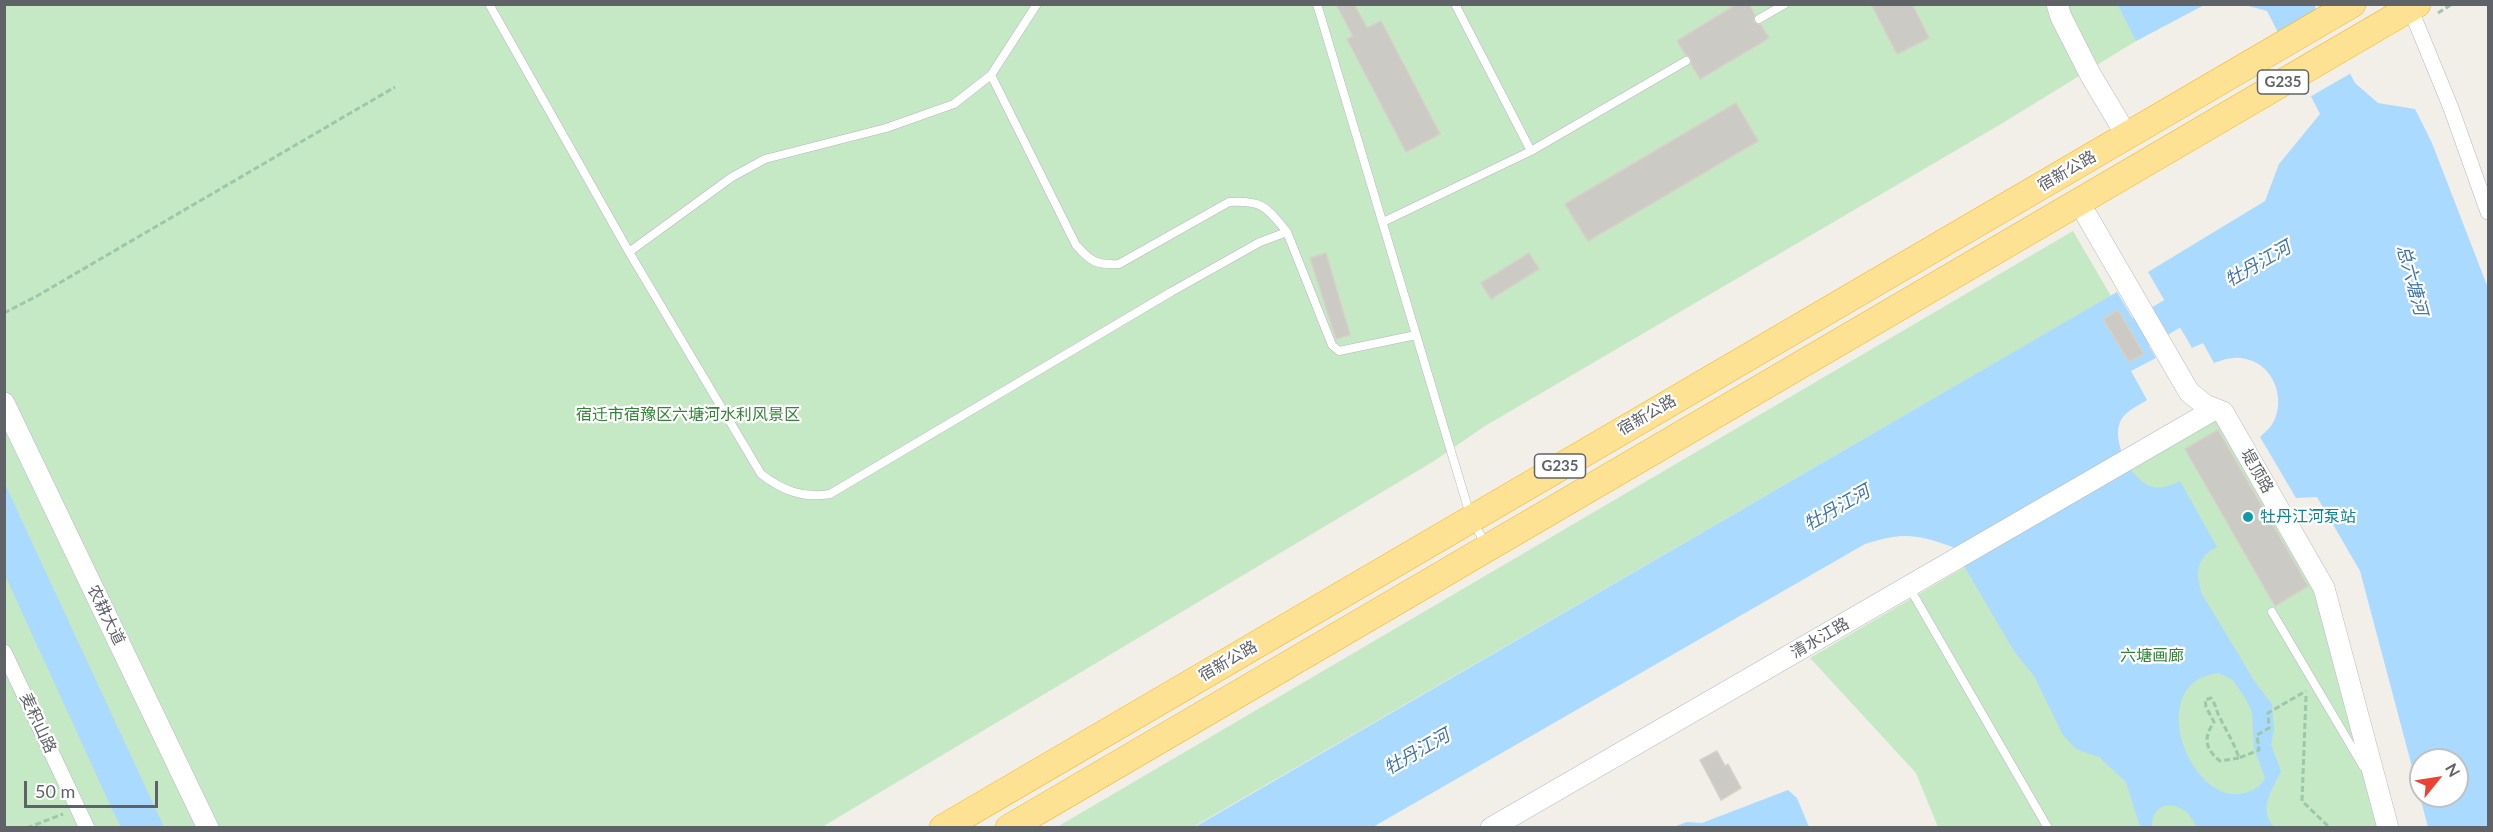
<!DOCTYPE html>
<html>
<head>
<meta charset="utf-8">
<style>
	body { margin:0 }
	#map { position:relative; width:2493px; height:832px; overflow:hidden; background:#f1efe8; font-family:Lato,sans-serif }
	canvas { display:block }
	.frame { position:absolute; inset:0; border:6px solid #5f6368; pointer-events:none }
	.north { position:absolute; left:2409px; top:748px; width:60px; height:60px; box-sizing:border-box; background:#fff; border:2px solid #bfc1c3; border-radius:50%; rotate:60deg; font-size:16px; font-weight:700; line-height:24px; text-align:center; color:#5f6368 }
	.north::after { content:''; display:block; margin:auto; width:21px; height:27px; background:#ea4335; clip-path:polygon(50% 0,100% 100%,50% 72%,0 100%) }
	.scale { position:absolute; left:24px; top:781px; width:134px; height:27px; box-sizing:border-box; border:3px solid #5f6368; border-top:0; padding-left:8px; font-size:18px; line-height:21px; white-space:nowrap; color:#5f6368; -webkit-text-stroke:4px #fff; paint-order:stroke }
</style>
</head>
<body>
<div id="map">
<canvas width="2493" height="832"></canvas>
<div class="frame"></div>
<div class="north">N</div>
<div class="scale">50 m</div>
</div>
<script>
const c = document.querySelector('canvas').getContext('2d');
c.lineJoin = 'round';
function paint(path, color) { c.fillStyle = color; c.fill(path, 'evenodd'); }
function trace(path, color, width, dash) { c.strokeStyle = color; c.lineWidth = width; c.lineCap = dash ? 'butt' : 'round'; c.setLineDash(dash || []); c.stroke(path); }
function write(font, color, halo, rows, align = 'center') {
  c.font = font + ' Lato,"Noto Sans SC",sans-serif'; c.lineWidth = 4.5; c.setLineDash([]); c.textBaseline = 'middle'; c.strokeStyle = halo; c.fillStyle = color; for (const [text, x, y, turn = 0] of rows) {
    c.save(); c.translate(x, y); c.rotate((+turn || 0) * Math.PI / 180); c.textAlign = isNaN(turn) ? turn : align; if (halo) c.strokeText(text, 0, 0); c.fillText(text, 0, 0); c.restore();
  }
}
paint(new Path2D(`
	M5,5H2204L2136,41L2001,124L1485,426L1434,461L822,827L5,828Z
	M2073,231L2111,296L1193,827H1057Z
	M2217,419L2317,594L2378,827H1938L1916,773L1810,658Z`), '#c5e8c5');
paint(new Path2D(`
	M2118,5H2204L2136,41Z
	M2245,5H2314L2355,83L2378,103L2415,109L2432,143L2488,288V827H2428L2360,571L2317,497L2296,498L2260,437C2264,433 2270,428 2273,423C2286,399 2274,365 2246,359C2234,356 2225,359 2214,363L2203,343L2192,348L2148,272L2265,201L2279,164L2320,114L2267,11ZM2421,760H2457V796H2421Z
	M2117,292L2156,358L2131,371L2147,400C2139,405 2126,411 2121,420C2110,439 2131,482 2153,487C2161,489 2173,485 2180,481L2217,547C2196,557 2195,574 2202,594L2255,682L2272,704L2274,729L2271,745L2281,771C2273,789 2257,809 2274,827H2197C2194,822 2190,815 2185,811C2168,799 2151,807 2152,827H2140L2126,782L2099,757L2076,749L2063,735L2034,676L2014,651L1953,547C1915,534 1904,532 1865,544L1373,827L1193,828ZM2218,673L2233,680L2247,701L2252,713L2254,748L2265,778C2261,786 2256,789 2248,792C2193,813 2140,683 2218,673Z
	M4,482L164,827H121L111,807L5,575Z
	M1788,790L1797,798L1809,827H1673L1687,822L1702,823Z`), '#aadaff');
paint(new Path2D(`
	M2322,13L2353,72L2308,98L2277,38Z`), '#f1efe8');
trace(new Path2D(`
	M2103,354L2210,292`), '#aadaff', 32);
const building = new Path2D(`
	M1336,4H1354L1367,28L1381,21L1440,134L1406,152L1347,39L1353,36Z
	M1737,4H1749L1755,15L1754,22L1761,25L1769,38L1700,79L1691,64V58L1686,55L1677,41Z
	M1871,4H1912L1929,38L1897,54Z
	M1736,103L1758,141L1588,241L1565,204Z
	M1326,253L1350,335L1336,339L1310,258Z
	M1529,253L1539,269L1491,299L1481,283Z
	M2118,310L2144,354L2129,362L2103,319Z
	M2218,430L2308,586L2275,606L2185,449Z
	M1717,751L1725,766L1728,764L1741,788L1721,800L1700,760Z`);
paint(building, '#cccac5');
trace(building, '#d6d1c6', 1.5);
const lane = new Path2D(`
	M489,4L629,252L761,474C782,490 803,499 830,494L1171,292L1260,242L1287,232L1332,345L1339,351L1416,335
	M1317,4L1471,518L1486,545
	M1759,19L1785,4
	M991,75L1076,245C1091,262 1096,265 1119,264L1229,202C1263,200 1266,207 1287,232
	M1531,151L1686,61
	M1383,222L1531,151L1455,4
	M629,252L732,177L765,159L886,128L954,104L991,75L1037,4
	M1909,587L2048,828
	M2272,612L2363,766`);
const street = new Path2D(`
	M2410,8L2451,108L2488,212
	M4,652L87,828`);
const secondary = new Path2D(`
	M2057,4L2061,17L2090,74L2127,136
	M2087,216L2189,392L2205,405L2223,412L2324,588L2388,828
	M4,403L208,828
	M1491,828L2215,409`);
const highway = new Path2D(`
	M943,828L2352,4
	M1009,828L2417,4`);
trace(lane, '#b5b8bc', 9);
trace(street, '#b5b8bc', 16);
trace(secondary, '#b6babf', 22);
trace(highway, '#f9ab00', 28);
trace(new Path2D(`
	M2438,13L2452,4
	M4,313L37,296L395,87
	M2306,696L2302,801L2330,828
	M2239,758L2220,761C2205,749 2203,738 2214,722L2206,707L2205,700L2211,698C2216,705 2216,710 2219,716C2226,730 2234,743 2239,758L2259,750L2257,735L2269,728L2268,713L2306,691
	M27,828L63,814`), '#9cc7a9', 3, [6, 3]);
trace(lane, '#fff', 8);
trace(street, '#fff', 15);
trace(secondary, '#fff', 21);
trace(highway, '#fde293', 27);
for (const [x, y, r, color] of [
	[2248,517,6,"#0f9aa8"]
]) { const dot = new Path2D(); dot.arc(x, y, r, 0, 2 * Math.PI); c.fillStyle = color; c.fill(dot); trace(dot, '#fff', 2); }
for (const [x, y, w] of [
	[2283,82,51],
	[1560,466,51]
]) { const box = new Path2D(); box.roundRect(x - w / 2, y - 12, w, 24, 4.5); c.fillStyle = '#fff'; c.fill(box); trace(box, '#5f6368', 1.5); }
write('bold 15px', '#5f6368', null, [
	["G235",2283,82],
	["G235",1560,466]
]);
write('16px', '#5f6368', '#fff', [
	["宿新公路",2067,171,-30],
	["宿新公路",1647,415,-30],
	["堤顶路",2257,471,60],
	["农耕大道",106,615,64],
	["清水江路",1820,638,-30],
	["宿新公路",1228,661,-30],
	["麦积山路",38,723,65]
]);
write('16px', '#348238', '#fff', [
	["宿迁市宿豫区六塘河水利风景区",688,415],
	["六塘画廊",2152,656]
]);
write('16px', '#0d838f', '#fff', [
	["牡丹江河泵站",2260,517]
], 'left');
write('italic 18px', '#4174aa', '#fff', [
	["牡丹江河",2258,264,-30],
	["总六塘河",2412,280,75],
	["牡丹江河",1837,508,-30],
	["牡丹江河",1417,752,-30]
]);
</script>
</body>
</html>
